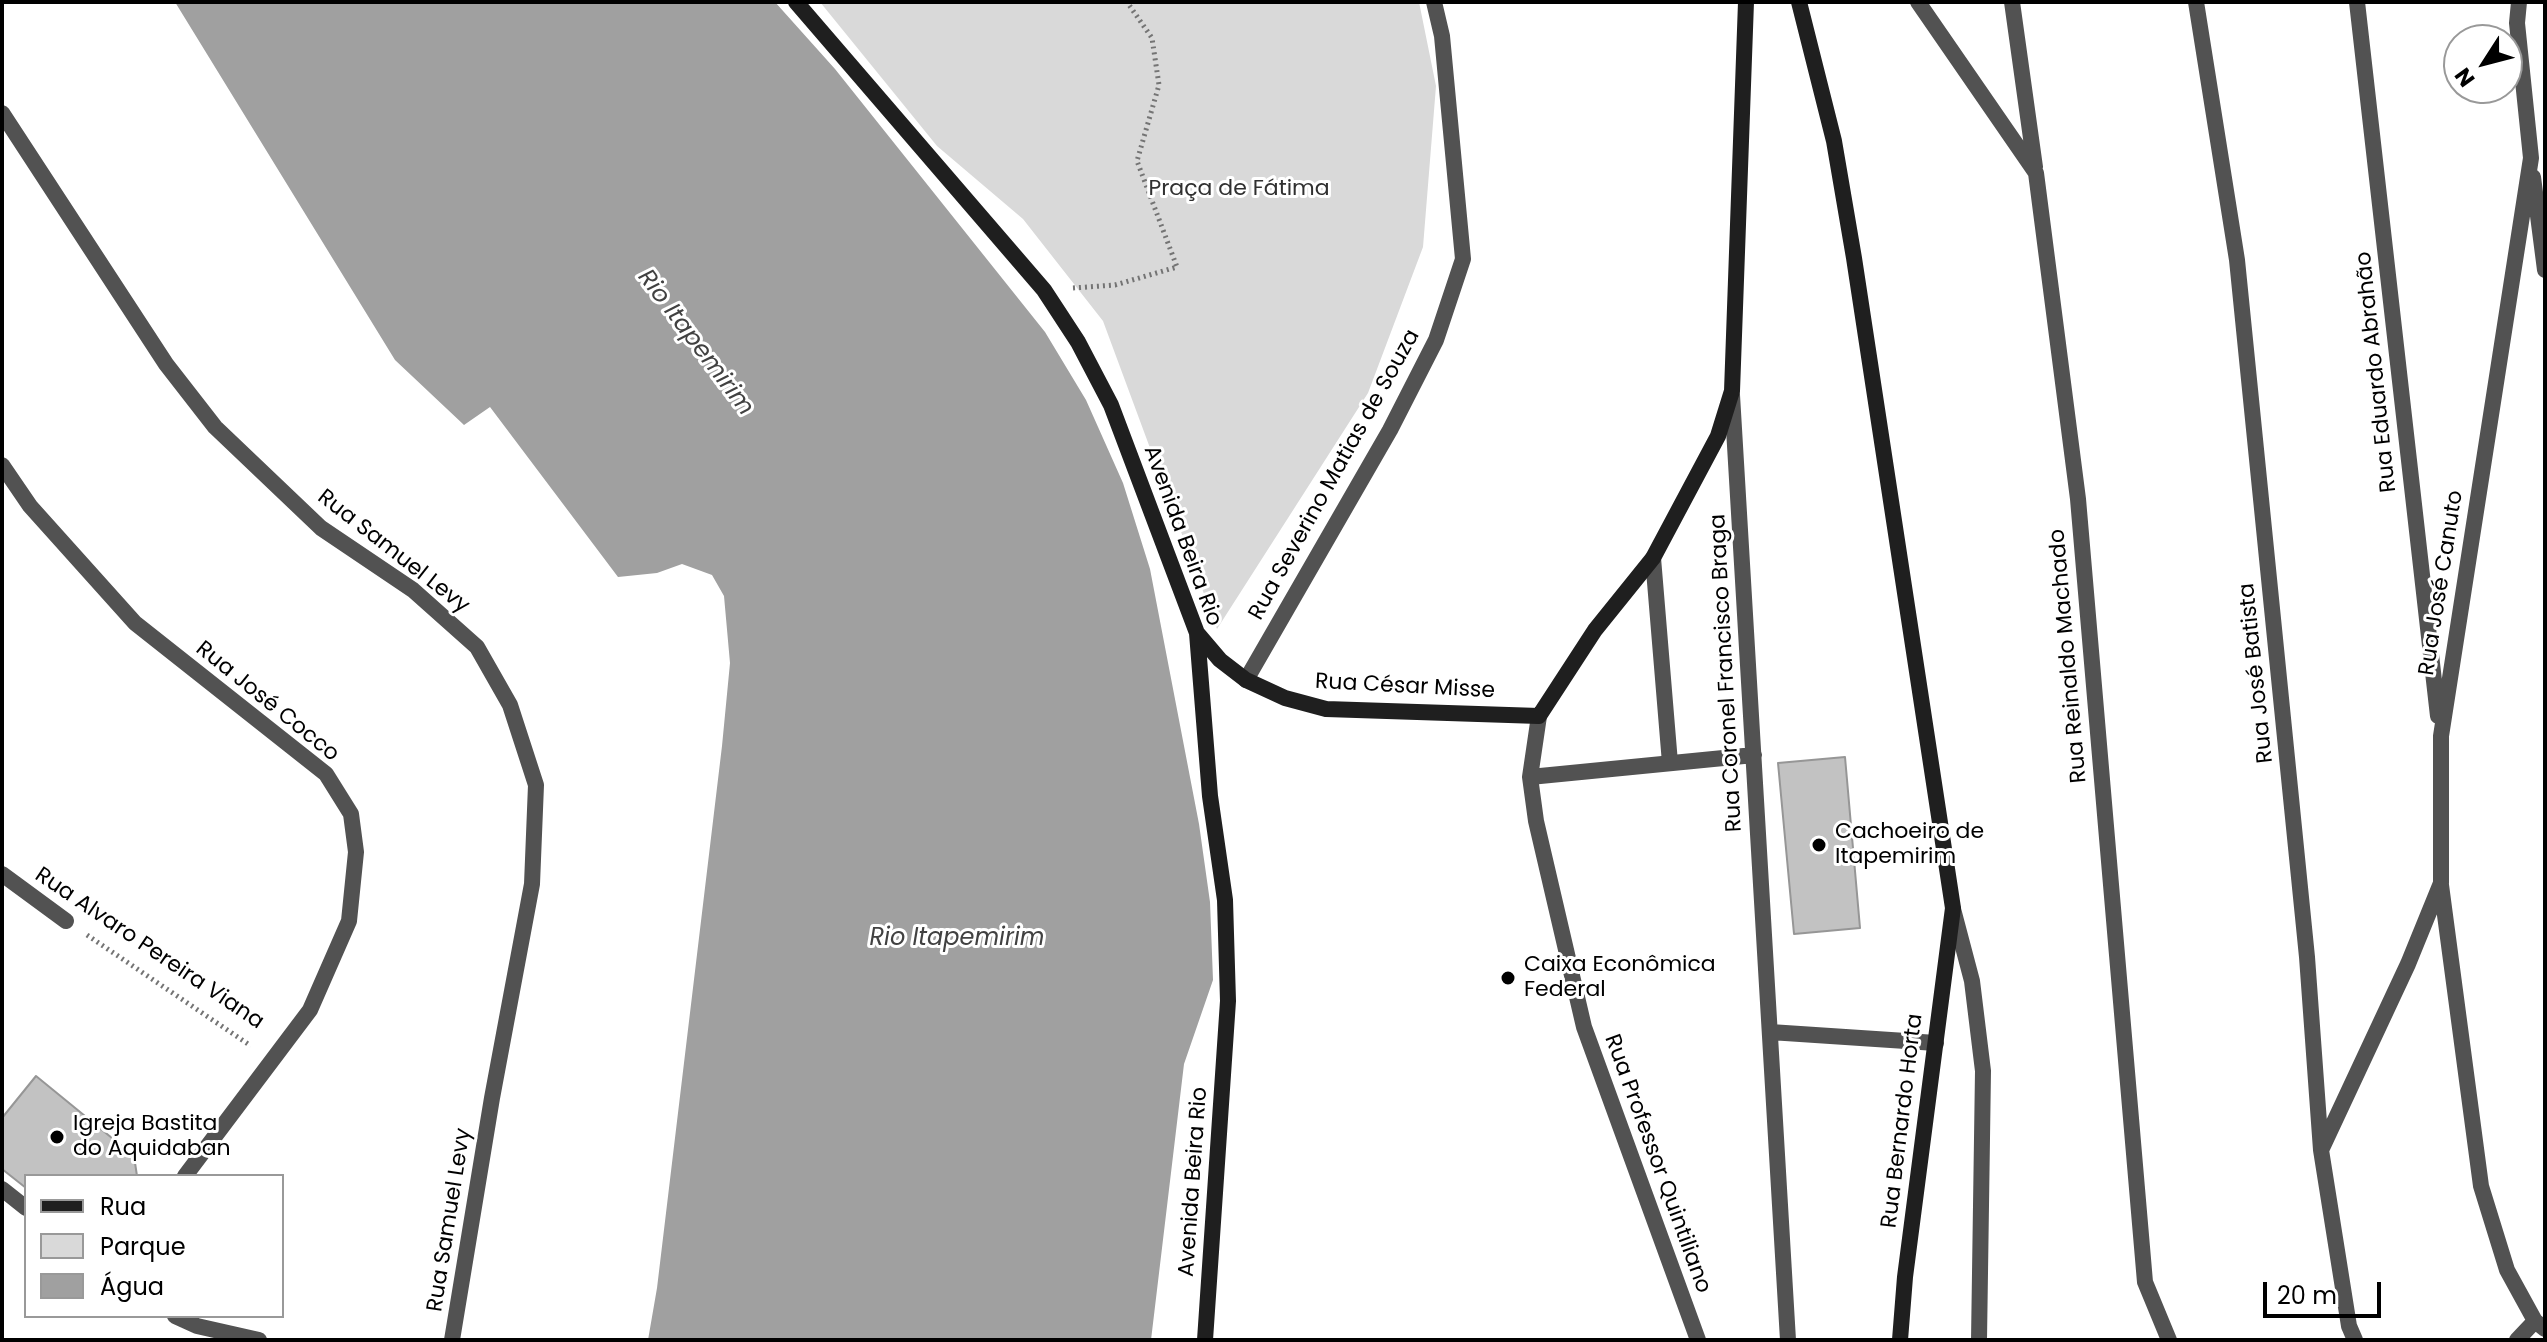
<!DOCTYPE html>
<html>
<head>
<meta charset="utf-8">
<style>
	body { margin:0 }
	#map { position:relative; width:2547px; height:1342px; overflow:hidden; background:#fff; font-family:Poppins,sans-serif }
	canvas { display:block }
	.frame { position:absolute; inset:0; border:4px solid #000; pointer-events:none }
	.legend { position:absolute; left:24px; top:1174px; width:260px; height:144px; box-sizing:border-box; background:#fff; border:2px solid #999; margin:0; padding:10px 14px; list-style:none; font-size:24px; color:#000 }
	.legend li { display:flex; align-items:center; gap:16px; height:40px }
	.legend b { width:40px; border:2px solid #999 }
	.north { position:absolute; left:2443px; top:24px; width:80px; height:80px; box-sizing:border-box; background:#fff; border:2px solid #999; border-radius:50%; rotate:234deg; font-size:22px; font-weight:700; line-height:32px; text-align:center; color:#000 }
	.north::after { content:''; display:block; margin:auto; width:28px; height:36px; background:#000; clip-path:polygon(50% 0,100% 100%,50% 72%,0 100%) }
	.scale { position:absolute; left:2263px; top:1282px; width:118px; height:36px; box-sizing:border-box; border:4px solid #000; border-top:0; padding-left:10px; font-size:24px; line-height:28px; white-space:nowrap; color:#000; -webkit-text-stroke:6px #fff; paint-order:stroke }
</style>
</head>
<body>
<div id="map">
<canvas width="2547" height="1342"></canvas>
<div class="frame"></div>
<ul class="legend">
<li><b style="height:10px;background:#1f1f1f"></b>Rua</li>
<li><b style="height:22px;background:#d9d9d9"></b>Parque</li>
<li><b style="height:22px;background:#a0a0a0"></b>Água</li>
</ul>
<div class="north">N</div>
<div class="scale">20 m</div>
</div>
<script>
const c = document.querySelector('canvas').getContext('2d');
c.lineJoin = 'round';
function paint(path, color) { c.fillStyle = color; c.fill(path, 'evenodd'); }
function trace(path, color, width, dash) { c.strokeStyle = color; c.lineWidth = width; c.lineCap = dash ? 'butt' : 'round'; c.setLineDash(dash || []); c.stroke(path); }
function write(font, color, halo, rows, align = 'center') {
  c.font = font + ' Poppins,sans-serif'; c.lineWidth = 6; c.setLineDash([]); c.textBaseline = 'middle'; c.strokeStyle = halo; c.fillStyle = color; for (const [text, x, y, turn = 0] of rows) {
    c.save(); c.translate(x, y); c.rotate((+turn || 0) * Math.PI / 180); c.textAlign = isNaN(turn) ? turn : align; if (halo) c.strokeText(text, 0, 0); c.fillText(text, 0, 0); c.restore();
  }
}
paint(new Path2D(`
	M820,2H1419L1436,86L1423,247L1368,393L1217,629L1103,321L1023,219L937,146Z`), '#d9d9d9');
paint(new Path2D(`
	M175,2H775L835,69L1045,332L1086,400L1123,483L1150,569L1199,824L1210,902L1213,980L1184,1064L1151,1340H648L657,1288L722,746L730,663L724,596L712,575L682,564L657,573L618,577L490,407L464,425L395,360Z`), '#a0a0a0');
const building = new Path2D(`
	M1845,757L1860,928L1794,934L1778,763Z
	M36,1076L134,1156L137,1176H26V1188L2,1169V1118Z`);
paint(building, '#c2c2c2');
trace(building, '#969696', 2);
trace(new Path2D(`
	M1073,288L1115,285L1177,267L1137,161L1159,85L1152,38L1127,2
	M87,935L251,1046`), '#747474', 5, [2, 4]);
trace(new Path2D(`
	M1653,558L1670,763`), '#525252', 16);
trace(new Path2D(`
	M1918,2L2036,173L2078,499L2145,1282L2169,1340
	M2012,2L2035,167
	M2196,2L2237,260L2307,957L2321,1150L2349,1326L2355,1340
	M2357,2L2438,716
	M2533,177L2545,270
	M1732,395L1788,1340
	M2,465L30,506L135,623L326,774L351,814L356,852L349,921L310,1010L185,1176
	M1246,680L1390,430L1436,340L1463,259L1442,36L1434,2
	M1539,716L1530,777L1536,821L1584,1027L1698,1340
	M1530,777L1754,755
	M2,874L66,921
	M2441,885L2481,1186L2507,1270L2535,1321L2545,1329
	M1953,909L1972,981L1983,1071L1979,1340
	M1770,1032L1936,1043
	M2322,1148L2408,964L2441,883V736L2531,158L2517,23L2519,2
	M2,1189L26,1208
	M175,1316L197,1326L259,1340
	M2517,1340L2535,1321`), '#525252', 16);
trace(new Path2D(`
	M2,113L166,364L215,427L321,528L413,590L477,647L510,705L536,785L532,884L492,1098L452,1340`), '#525252', 16);
trace(new Path2D(`
	M796,2L1044,290L1078,342L1111,405L1197,633L1210,796L1225,900L1228,1001L1205,1340
	M1799,2L1834,141L1854,258L1953,908L1905,1277L1900,1340
	M1197,633L1220,660L1246,680L1285,698L1326,709L1539,716L1595,630L1653,558L1718,436L1732,391L1746,2`), '#1f1f1f', 16);
for (const [x, y, r, color] of [
	[1819,845,8,"#000"],
	[1508,978,8,"#000"],
	[57,1137,8,"#000"]
]) { const dot = new Path2D(); dot.arc(x, y, r, 0, 2 * Math.PI); c.fillStyle = color; c.fill(dot); trace(dot, '#fff', 3); }
write('22px', '#303030', '#fff', [
	["Praça de Fátima",1239,189]
]);
write('22px', '#000', '#fff', [
	["Rua Eduardo Abrahão",2377,372,-96],
	["Rua Severino Matias de Souza",1335,475,-61],
	["Avenida Beira Rio",1182,536,70],
	["Rua Samuel Levy",393,552,38],
	["Rua José Canuto",2442,583,-81],
	["Rua Reinaldo Machado",2069,656,-95],
	["Rua Coronel Francisco Braga",1727,673,-93],
	["Rua José Batista",2257,673,-96],
	["Rua César Misse",1405,687,3],
	["Rua José Cocco",267,702,39],
	["Rua Alvaro Pereira Viana",149,949,34],
	["Rua Bernardo Horta",1903,1121,-83],
	["Rua Professor Quintiliano",1657,1164,70],
	["Avenida Beira Rio",1194,1182,-86],
	["Rua Samuel Levy",450,1220,-81]
]);
write('22px', '#000', '#fff', [
	["Cachoeiro de",1835,832],
	["Itapemirim",1835,857],
	["Caixa Econômica",1524,965],
	["Federal",1524,990],
	["Igreja Bastita",73,1124],
	["do Aquidaban",73,1149]
], 'left');
write('italic 24px', '#414141', '#fff', [
	["Rio Itapemirim",695,343,53],
	["Rio Itapemirim",957,939]
]);
</script>
</body>
</html>
